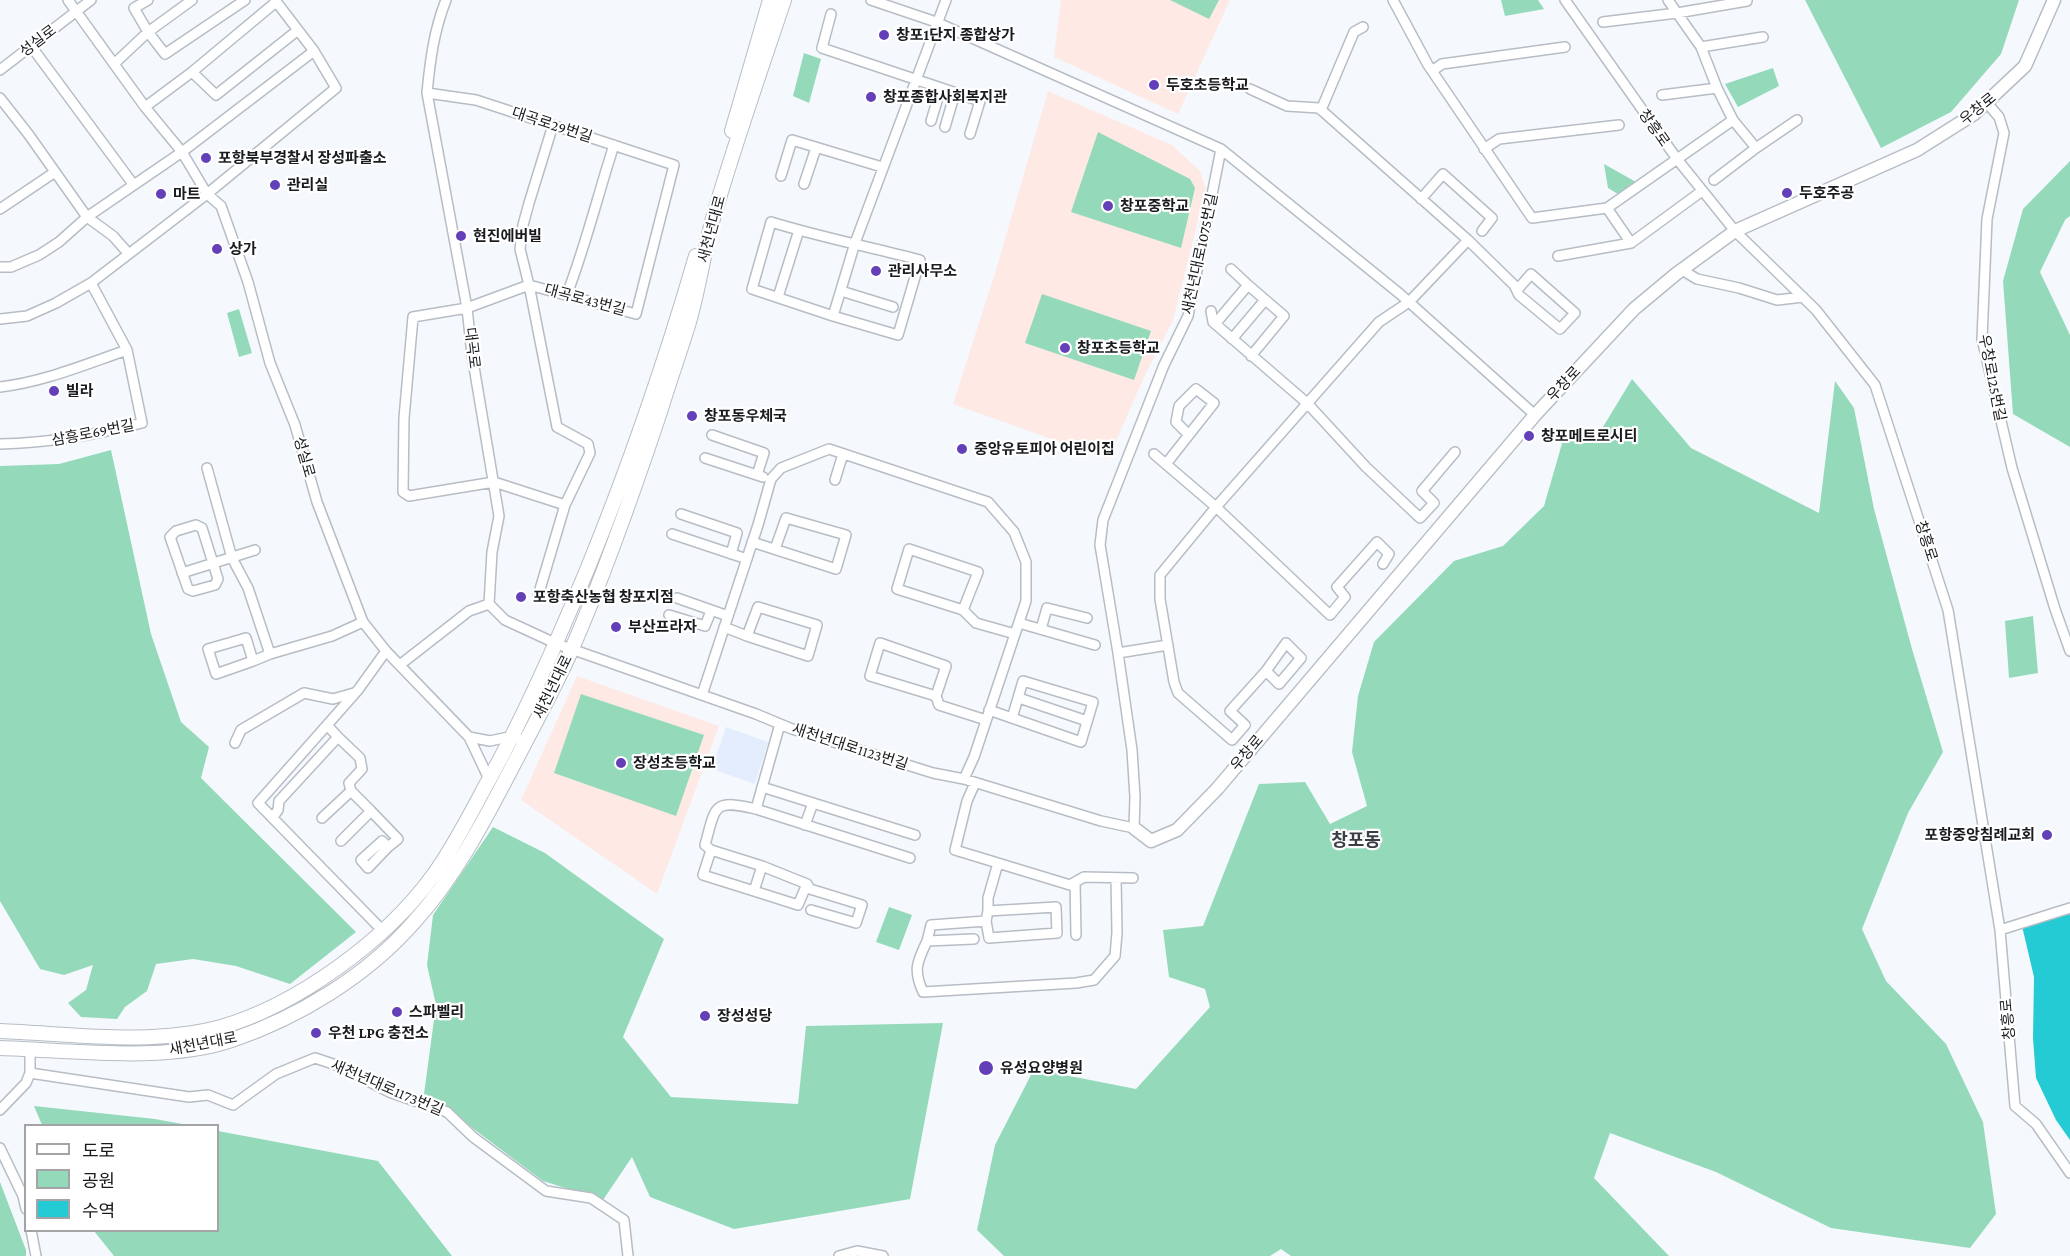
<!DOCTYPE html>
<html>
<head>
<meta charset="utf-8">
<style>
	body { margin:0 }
	#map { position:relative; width:2070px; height:1256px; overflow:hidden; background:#f5f9fe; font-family:"Crimson Pro","Noto Sans KR",serif }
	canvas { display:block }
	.legend { position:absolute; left:24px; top:1124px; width:195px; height:108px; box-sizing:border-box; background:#fff; border:2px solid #a3a4a5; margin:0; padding:8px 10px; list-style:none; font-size:18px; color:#191b1e }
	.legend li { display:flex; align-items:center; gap:12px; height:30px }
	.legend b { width:30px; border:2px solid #a3a4a5 }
</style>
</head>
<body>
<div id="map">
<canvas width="2070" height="1256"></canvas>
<ul class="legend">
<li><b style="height:8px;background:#fff"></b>도로</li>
<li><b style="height:16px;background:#94daba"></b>공원</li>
<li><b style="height:16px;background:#24cad4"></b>수역</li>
</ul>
</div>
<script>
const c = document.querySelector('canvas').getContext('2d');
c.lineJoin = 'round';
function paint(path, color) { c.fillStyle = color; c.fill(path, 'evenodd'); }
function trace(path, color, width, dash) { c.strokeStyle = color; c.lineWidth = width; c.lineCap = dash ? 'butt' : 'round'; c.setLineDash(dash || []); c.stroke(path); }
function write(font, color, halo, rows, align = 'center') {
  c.font = font + ' "Crimson Pro","Noto Sans KR",serif'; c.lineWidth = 4.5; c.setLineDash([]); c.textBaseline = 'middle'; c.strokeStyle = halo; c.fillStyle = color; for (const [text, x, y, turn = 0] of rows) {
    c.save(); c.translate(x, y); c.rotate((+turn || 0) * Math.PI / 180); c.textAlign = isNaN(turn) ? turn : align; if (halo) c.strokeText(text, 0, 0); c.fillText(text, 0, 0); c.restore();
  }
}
paint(new Path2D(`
	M726,727L768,742L755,784L712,769Z`), '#e3edfd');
paint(new Path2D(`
	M1061,0H1230L1178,114L1054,57Z
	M1048,91L1172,145L1200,171L1206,189L1173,320L1145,375L1108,459L953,404L996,270Z
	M577,676L719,726L657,894L521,800Z`), '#fee9e5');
paint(new Path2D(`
	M1170,0H1219L1209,19Z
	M1501,0H1538L1544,9L1505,16Z
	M1805,0H2019L2001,54L1951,112L1881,148Z
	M804,53L821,59L809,103L793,96Z
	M1773,68L1779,86L1738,107L1725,84Z
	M1098,132L1190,179L1195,188L1181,248L1071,212Z
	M2070,161V216L2065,220L2040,272L2070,335V447L2013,414L2003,281L2023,209Z
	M1604,164L1636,182L1618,194L1608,188Z
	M1042,294L1151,331L1134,380L1025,343Z
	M239,309L252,353L239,357L227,313Z
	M1632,379L1691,448L1819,513L1835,381L1854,408L1874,509L1912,649L1943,752L1908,813L1862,929L1886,981L1946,1044L1983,1122L1996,1214L1970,1248L1831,1228L1716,1172L1610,1133L1594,1178L1669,1256H1291L1281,1249L1270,1256H1004L977,1230L995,1145L1034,1069L1136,1089L1210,1007L1205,989L1169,977L1163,930L1203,926L1259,784L1305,782L1330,824L1367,806L1352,752L1358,696L1374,642L1454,561L1503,546L1544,506L1563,440L1603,427Z
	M111,450L151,634L181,722L209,747L201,778L356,932L290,984L236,966L193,959L156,964L147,991L125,1007L117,1019L81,1017L68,1003L86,990L93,965L64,975L40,969L0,901V466L59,464Z
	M2033,616L2038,673L2009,678L2005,621Z
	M581,694L704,735L676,816L554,773Z
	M493,827L545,853L664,939L623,1037L671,1097L798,1104L806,1026L943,1023L910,1199L734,1229L650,1197L632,1157L603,1200L543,1181L471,1127L424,1094L436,1005L427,965L433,915Z
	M889,907L912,915L899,950L876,942Z
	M34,1106L155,1119L188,1125H42Z
	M218,1131L378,1161L452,1256H114L94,1231L218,1230Z
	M0,1182L26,1250V1256H0Z`), '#94daba');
paint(new Path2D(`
	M2070,914V1140L2056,1120L2036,1078L2033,1038L2034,977L2022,926Z`), '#24cad4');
const street = new Path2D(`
	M68,0L145,107L182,152L207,194L221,206L248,282L270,363L295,425L317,502L363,622L386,651L469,737L489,779
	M148,0L134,8L148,32L165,54L245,0
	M446,0C434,30 430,61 427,93L467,308L472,355L499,516L492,552L489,604L505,620L557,644L756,714L792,729L933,773L964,779L1101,821L1134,828L1135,797L1132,750L1118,653L1100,545L1103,520L1164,365L1188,316L1221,149
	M871,0L936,22L1221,149L1400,294L1535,415
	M1393,0L1428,65L1532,218L1607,208L1733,120L1717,88
	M1565,0L1677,159L1735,231L1816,310L1875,385L1948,610L2000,930L2015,1106L2036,1124L2070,1173
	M1747,1L1677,13L1701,47L1763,37
	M831,14L822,48L980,101L970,134
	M1603,22L1677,13L1668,0
	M31,46L133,184
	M114,64L148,32L192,0
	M0,70L91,0
	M1432,71L1442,64L1565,47
	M192,72L216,95L298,30
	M1250,89L1287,106L1319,108L1468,240L1514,285L1519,295L1560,329L1575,313L1531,274L1517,290
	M427,93L476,100L674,165L636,314L529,285L467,308L413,317L404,418L403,492L409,496L494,482L565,505
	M1662,95L1717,88L1701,47
	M0,98L29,135L87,217L113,236L128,253
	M1987,103L1999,117L2004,133L1987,219L1982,339L2012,468L2055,609L2070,651
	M145,107L192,72L276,2
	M1321,110L1354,32L1363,27
	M931,121L941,88
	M945,127L955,93
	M1756,148L1797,120
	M1484,149L1499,139L1619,125
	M781,176L792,140L882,167
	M1714,180L1756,148L1733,120
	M804,184L816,148
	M1421,199L1443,174L1492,218L1482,231
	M1607,208L1631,243L1702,191
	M0,209L55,172
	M1558,256L1631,243
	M0,267H11L39,255L59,242L87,217L182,152L314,51
	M1682,270L1697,279L1739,288L1777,300L1803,297
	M1248,285L1284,316L1251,356
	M841,291L893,307
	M567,294C586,245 598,194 614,145
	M778,297L799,230
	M1211,311L1213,322L1307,403L1366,467L1420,518L1434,503L1422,491L1455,452
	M833,316L752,289L771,222C820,237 870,247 920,260L898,335L833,316L855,243L946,0
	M0,319L27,316L56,303L91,283L207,194L336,88L314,51L275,0
	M1215,324L1248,285L1231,269
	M1232,339L1265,300
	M0,387C44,382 86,364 127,350
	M712,435L764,453L757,475
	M0,444C49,443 95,435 142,423L127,350L91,283
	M1154,454L1216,507L1330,615L1345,597L1337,587L1377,542L1389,554L1383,564
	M705,458L763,477
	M1166,464L1214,403L1196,389L1179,406L1176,422L1189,435
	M207,468L232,558L248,588L270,654
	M835,480L843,454
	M681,514L737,533L731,554
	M196,525L202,528L218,579L215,585L193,591L188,589L170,537L176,531Z
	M672,534L747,559
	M752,542L836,569L846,535L786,518L775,549
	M182,573L255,550
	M538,596L565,505L590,453L588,444L557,427L529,285L520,249L523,225L529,203L553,125
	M677,598L728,616
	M963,610L897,589L909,549L978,572L963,610L976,623L1015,634
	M669,615L705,626L711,611
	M1019,623L1095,645
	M724,627L747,636L758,607L817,625L808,656L747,636
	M1041,629L1047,608L1087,618
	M1118,653L1168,645
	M253,661L246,638L208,649L216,674L253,661L270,654L332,636L363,622
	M401,664L469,611L489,604
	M1266,671L1286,643L1301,658L1279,684L1266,671L1230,711L1245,725L1232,740L1178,693L1174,682L1160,599V575L1216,507L1379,322L1409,302L1468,240
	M702,695L758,525L771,479L781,468L829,449L988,502L1014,532L1026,562V601L974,757L964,779
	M936,696L870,676L880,643L946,666L936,696L939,705L986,720
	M1019,698L1087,721
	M989,710L1081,742L1093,702L1023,681L1012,718
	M780,724L756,809C713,799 716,805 705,845L711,850L762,866L807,884L810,889L862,905L856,923L811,910
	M469,737L490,741L513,736L525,743
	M235,743L241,730L304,693L333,699L354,693
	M975,783L967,801L955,850L1070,885L1084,877L1133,878
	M761,791L762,787L813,803
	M757,805L756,809L910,858
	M371,811L398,839L388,847L382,841L361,860L368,868L388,847
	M273,817L278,810L279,801L338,737L327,725
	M322,818L351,791L349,783L362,769L360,758L338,737
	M805,825L813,803L915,835
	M341,841L371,811L351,791
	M711,850L703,875L754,891L762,866
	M1075,882L1076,935
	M754,891L798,905L807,884
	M988,911L986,921L989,938L1057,933L1056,907L988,911V898L998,863
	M382,930L258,803L358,690L386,651
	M2000,930L2070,908
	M974,939L927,941L931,925L986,921
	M927,941C917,962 913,970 923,992L1076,983L1094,980L1115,956L1117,933L1116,878
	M30,1049V1073L189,1097L208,1095L233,1105L276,1074L315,1058L339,1066L389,1092L447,1112L473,1137L546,1191L591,1198L624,1220L628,1256
	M0,1110L26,1083L30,1073
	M0,1148L23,1196L26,1209
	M31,1230L36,1256
	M839,1256L857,1251L883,1256`);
const secondary = new Path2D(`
	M1134,828L1151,841L1177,830L1217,789L1535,415L1634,309L1676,274L1735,231L1917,150L1974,114L2025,66L2054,0`);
const primary = new Path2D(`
	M732,131L770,0
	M0,1031C73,1034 150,1046 221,1027C297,1005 385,941 432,877C455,846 472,810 491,776C528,709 558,640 587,570C629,467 665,363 696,256
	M0,1048C70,1050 166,1063 232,1040C299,1017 367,976 414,922C458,874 488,813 518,756C536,721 555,687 571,651C605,573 633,493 660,412C669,382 680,352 689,322C699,287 704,250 714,215C735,143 760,72 784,0`);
trace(street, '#b7bdc5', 12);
trace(secondary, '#b7bdc5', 15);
trace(primary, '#b7bdc5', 16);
trace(street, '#fff', 9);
trace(secondary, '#fff', 12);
trace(primary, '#fff', 14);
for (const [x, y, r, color] of [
	[884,35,6,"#6440b8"],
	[1154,85,6,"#6440b8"],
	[871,97,6,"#6440b8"],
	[206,158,6,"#6440b8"],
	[275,185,6,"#6440b8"],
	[1787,193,6,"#6440b8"],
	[161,194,6,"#6440b8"],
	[1108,206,6,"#6440b8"],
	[461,236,6,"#6440b8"],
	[217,249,6,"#6440b8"],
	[876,271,6,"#6440b8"],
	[1065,348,6,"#6440b8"],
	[54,391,6,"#6440b8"],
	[692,416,6,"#6440b8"],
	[1529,436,6,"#6440b8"],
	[962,449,6,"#6440b8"],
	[521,597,6,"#6440b8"],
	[616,627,6,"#6440b8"],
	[621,763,6,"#6440b8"],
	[2047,835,6,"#6440b8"],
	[397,1012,6,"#6440b8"],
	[705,1016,6,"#6440b8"],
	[316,1033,6,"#6440b8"],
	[986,1068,8,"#6440b8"]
]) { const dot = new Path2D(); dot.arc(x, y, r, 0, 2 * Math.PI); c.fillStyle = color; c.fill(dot); trace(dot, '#fff', 2); }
write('bold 15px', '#191b1e', '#fff', [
	["창포1단지 종합상가",896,35],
	["두호초등학교",1166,85],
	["창포종합사회복지관",883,97],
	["포항북부경찰서 장성파출소",218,158],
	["관리실",287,185],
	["두호주공",1799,193],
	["마트",173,194],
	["창포중학교",1120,206],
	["현진에버빌",473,236],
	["상가",229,249],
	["관리사무소",888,271],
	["창포초등학교",1077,348],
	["빌라",66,391],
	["창포동우체국",704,416],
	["창포메트로시티",1541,436],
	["중앙유토피아 어린이집",974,449],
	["포항축산농협 창포지점",533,597],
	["부산프라자",628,627],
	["장성초등학교",633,763],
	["포항중앙침례교회",2035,835,"right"],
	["스파벨리",409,1012],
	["장성성당",717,1016],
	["우천 LPG 충전소",328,1033],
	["유성요양병원",1000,1068]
], 'left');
write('15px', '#191b1e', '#fff', [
	["성실로",38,41,-37],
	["우창로",1978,109,-39],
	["대곡로29번길",552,125,18],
	["창흥로",1654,128,55],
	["새천년대로",712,229,-75],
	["새천년대로1075번길",1200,254,-78],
	["대곡로43번길",585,300,15],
	["대곡로",472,348,83],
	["우창로125번길",1992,378,79],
	["우창로",1564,384,-47],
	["삼흥로69번길",93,433,-11],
	["성실로",304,457,74],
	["창흥로",1926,541,72],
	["새천년대로",553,687,-64],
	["새천년대로1123번길",850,747,18],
	["우창로",1247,753,-50],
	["창흥로",2008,1019,-95],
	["새천년대로",203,1044,-11],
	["새천년대로1173번길",387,1088,23]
]);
write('bold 18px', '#3a3f45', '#fff', [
	["창포동",1356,840]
]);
</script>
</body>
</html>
